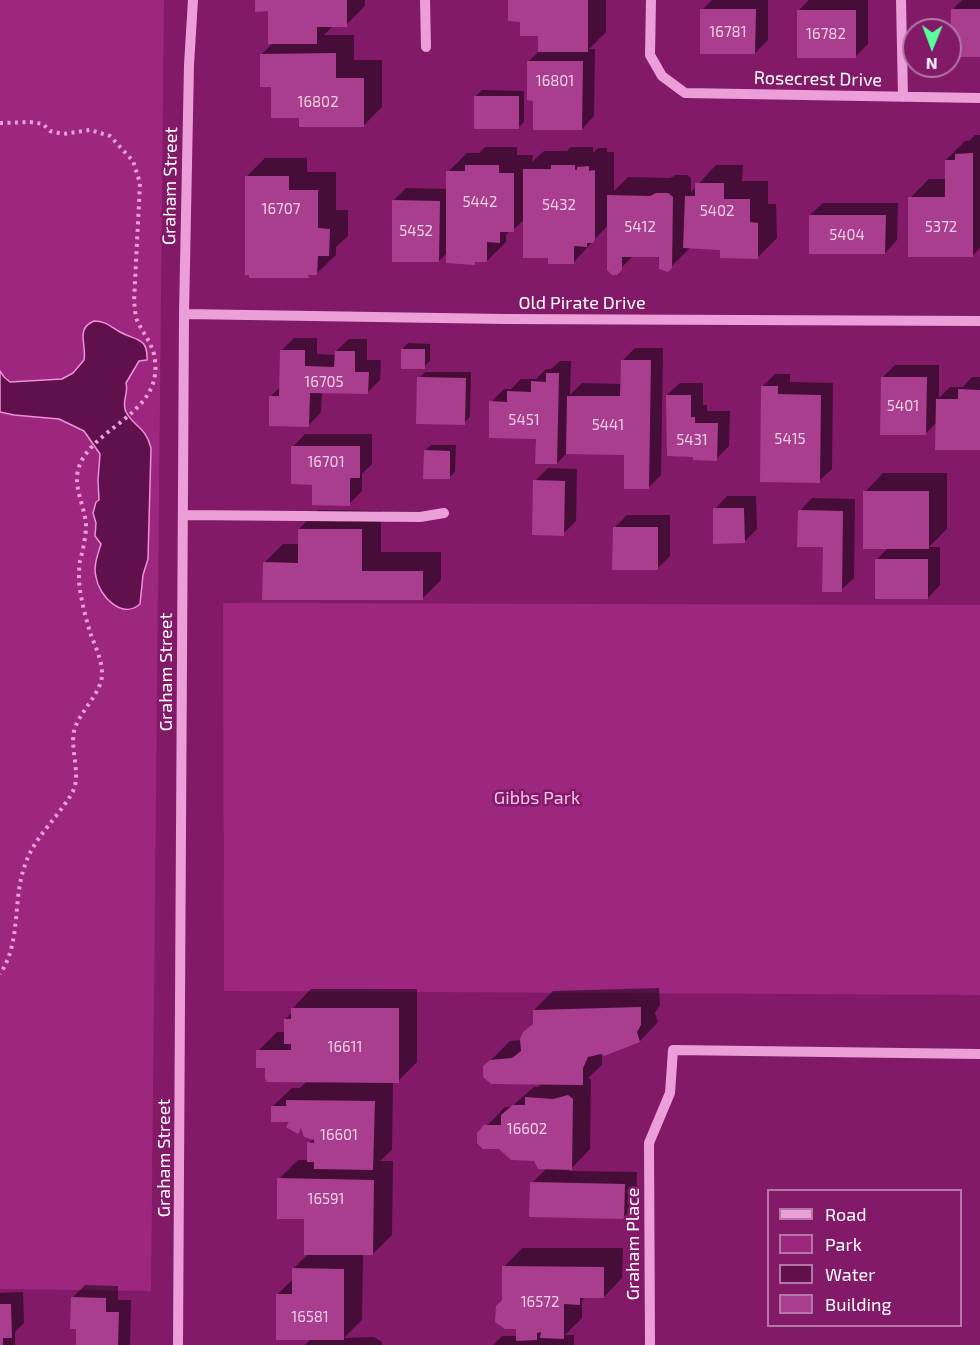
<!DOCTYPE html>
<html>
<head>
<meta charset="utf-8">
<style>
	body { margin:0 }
	#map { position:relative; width:980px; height:1345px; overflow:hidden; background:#821a67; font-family:"Exo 2",sans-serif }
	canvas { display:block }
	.legend { position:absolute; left:767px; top:1189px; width:195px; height:138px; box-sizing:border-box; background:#821a67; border:2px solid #b476a4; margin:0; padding:8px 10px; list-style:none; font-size:18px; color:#fff }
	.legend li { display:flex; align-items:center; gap:12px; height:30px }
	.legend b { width:30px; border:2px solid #b476a4 }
	.north { position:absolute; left:902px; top:18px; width:60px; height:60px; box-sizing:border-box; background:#821a67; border:2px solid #b476a4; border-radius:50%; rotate:181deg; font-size:16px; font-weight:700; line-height:24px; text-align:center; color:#fff }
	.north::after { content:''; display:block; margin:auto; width:21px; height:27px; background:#5afd9d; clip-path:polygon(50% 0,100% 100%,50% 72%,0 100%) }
</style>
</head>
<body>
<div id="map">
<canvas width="980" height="1345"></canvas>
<ul class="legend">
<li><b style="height:8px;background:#eb9ed8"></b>Road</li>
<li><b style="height:16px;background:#9d267f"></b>Park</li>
<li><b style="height:16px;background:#60114b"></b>Water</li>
<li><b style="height:16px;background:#aa3e8e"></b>Building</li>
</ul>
<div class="north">N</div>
</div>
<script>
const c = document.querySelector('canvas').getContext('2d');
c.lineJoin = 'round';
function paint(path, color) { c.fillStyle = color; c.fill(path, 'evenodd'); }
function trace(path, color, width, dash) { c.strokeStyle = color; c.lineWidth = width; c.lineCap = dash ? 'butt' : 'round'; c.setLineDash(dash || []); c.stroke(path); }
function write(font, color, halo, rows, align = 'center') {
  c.font = font + ' "Exo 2",sans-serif'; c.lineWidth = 5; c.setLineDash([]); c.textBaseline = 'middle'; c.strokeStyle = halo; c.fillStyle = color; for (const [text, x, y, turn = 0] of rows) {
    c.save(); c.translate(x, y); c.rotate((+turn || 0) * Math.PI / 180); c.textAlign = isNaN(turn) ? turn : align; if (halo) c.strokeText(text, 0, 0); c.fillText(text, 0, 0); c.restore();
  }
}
paint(new Path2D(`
	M0,0H164L151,1291L0,1289Z
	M223,603L980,605V995L224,991Z`), '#9d267f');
const water = new Path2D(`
	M94,321C106,321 111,327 120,332C136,341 148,337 147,360L139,361L126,383C129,393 121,402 126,412C133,426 146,427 151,448L148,559L143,575L140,604C122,620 99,596 96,577C93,566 98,554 101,544L95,536L96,523L93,513L96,502L99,500L98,480L100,454L84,431L59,419L14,415L0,412V371L4,377L10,382L62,379L73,373L84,360C87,344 75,329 94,321Z`);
paint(water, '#60114b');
trace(water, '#ed91d8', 1.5);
paint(new Path2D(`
	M257,0H365V6L346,25H334L324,35H354V60H382V107L364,125L300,117L273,85L262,54L273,43L269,10Z
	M510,0H606V32L589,49H595L594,116L582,129L535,99L529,61L540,50L539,34L522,20Z
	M712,0H768V40L755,53L702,10Z
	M809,0H868V44L855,57L799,10Z
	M962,0H980V56L952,10Z
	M482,90L524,91V122L518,128L476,96Z
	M975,135H980V248L972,256L910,198L929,179H946V160L965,141H969Z
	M485,147H517V155H533L532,162L544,151H567L571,147H593V153L598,148H607V152H614V191L628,177L670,178L676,175H687L691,178V192L716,165H743L742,181H768V204H776L777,238L758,257L722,248L691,247L668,270L661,255H634L616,273L609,224L573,263L550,257L525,219L513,230H510L506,235V242L487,261H476L474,263L448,252L439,261L393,201L406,188L448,189V172L467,153H479Z
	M265,158H307V172H336V210H348V236L336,247V255L317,273H311L308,276L246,177Z
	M823,203H898L897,240L885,253L810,215Z
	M294,338H317V354L336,355V351L349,339H367V360H381L380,380L368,392H322L321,412L309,425L271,396L281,386L282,350Z
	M408,343L430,344V361L424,367L402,350Z
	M635,348H663L661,475L648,488L626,454L567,453L557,463L537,437L491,402L504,389H511L521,379H536L546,369H551L560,361H571L570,395L582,383L622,384V361Z
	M895,365H939V398L950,387H963L972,377H980V449L937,422L926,433L882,378Z
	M425,372H471L470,417L464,423L419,378Z
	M775,374H790V382L833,383L832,469L819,481L762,387Z
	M680,383H703V405H707V411H730L729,446L716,459L667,395Z
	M305,434H372V464L362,474V491L349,504L293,447Z
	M431,445H456L455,472L449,478L425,451Z
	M548,468L577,469L576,521L563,534L535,481Z
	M883,473H947V529L929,547H940V585L928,598L877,559L888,548L865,492Z
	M727,496H756L757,529L744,542L715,509Z
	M812,498L855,499L854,578L841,590L824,546L800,511Z
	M318,510L381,511V552H441V580L422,599L264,563L283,544H299V529Z
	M627,515H670V556L657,569L614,528Z
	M659,988L660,1005L655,1013L658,1022L640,1041L602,1053V1065L588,1078L591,1080L590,1149L569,1171L637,1172L636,1205L623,1218L532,1183L547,1168L479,1134L505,1107H511L534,1087H538L542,1083L485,1066L510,1041L522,1040L535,1023L534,1010L553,991Z
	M311,989H417V1062L398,1081H393L392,1150L380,1161H393L392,1235L373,1254H363L362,1320L344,1338L374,1337L382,1342V1345H305L312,1338L278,1294L293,1279V1269L309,1253L306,1218L279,1179L298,1160H309V1143L314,1138L303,1127L297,1132L292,1120L273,1106L292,1088H300L307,1081L266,1066L258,1051L277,1032H286V1019L292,1012L293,1008Z
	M522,1248H623L622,1278L604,1297H586L582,1300V1318L565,1335H574V1345H493L502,1336H517V1327L503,1300L504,1267Z
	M85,1285L118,1286V1300H131L130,1345H77V1328L72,1298Z
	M23,1292L24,1323L15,1332V1345H0V1293Z`), '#0007');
paint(new Path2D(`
	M255,0H347V27H317V44H268V11L255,12Z
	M508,0H588V52H538V36H520V22L508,21Z
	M700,9H756L755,54H700Z
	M951,9H980V57H950Z
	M797,10H856V58H797Z
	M336,53V78H364V127H299V118H271V87H260V54Z
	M527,61H583L582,130H533V101L527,100Z
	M474,96H519V129H474Z
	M973,153V257H908V197H945V160H955V154Z
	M465,165H499V173H514V232H500V243L487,242V262H475V265L446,263V171H465Z
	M551,165H575V170H577V167L589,166V171L595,170V239L593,243H587V247L574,246V264H548V258H523V169H551Z
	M245,176H289V190H318V228L330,229L329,256H318L317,275H308L309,278H249V275H245Z
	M695,183H724V199H750V222L758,223V259L720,258V250L683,248L685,196H695Z
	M656,193H668L673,197L672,268L668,272L659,269V257H622V270L617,275H612L607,270V195L650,196Z
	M392,200L440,201L439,262H392Z
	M809,215H886L885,254H809Z
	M401,349H425V369H401Z
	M280,350H305V366L334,367L335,351H355V372H369L368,394L310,393L309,427L269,426V396H279Z
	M621,360H651L649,489H624V455L566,454L567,396H620Z
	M546,373H559L557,464H535L536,439L489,438V401L507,402V391L531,392V381L546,382Z
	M417,377L466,378L465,425L416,424Z
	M881,377H927L926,435H880Z
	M761,386H778V394L821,395L820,483L760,482Z
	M958,389L980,390V450H935L936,399H958Z
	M666,395H691V417H695V423H718L717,461L693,460V457L667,456Z
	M291,446H360V478H350V506L312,505V485L291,484Z
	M424,450L450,451V479H423Z
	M533,480L565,481L564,536L532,535Z
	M863,491H929V549H863Z
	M713,508H744L745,543L713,544Z
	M798,510L843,511L842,592H822L823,547H797Z
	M613,527H658V570H612Z
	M298,529H362V571H423V600H262L263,562L298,563Z
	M875,559H928V599H875Z
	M641,1007V1025L637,1032L640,1042L604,1056L601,1054L588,1057L583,1068V1085L491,1084L483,1077V1066L490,1060L512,1058L521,1051L520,1039L523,1032L533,1024V1010Z
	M291,1008H399V1083L267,1082L265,1078V1068H256V1050H291V1044H284V1019H291Z
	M568,1095L573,1099L572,1170L538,1169L534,1161L511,1160L499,1149H483L477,1143V1133L484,1125H501V1115L513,1105H525V1097L553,1099Z
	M286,1100L375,1101L373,1170L314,1169V1162H307V1142L314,1143V1140L304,1137L301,1128L298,1134L286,1127L289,1122H271V1106H286Z
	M277,1178L374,1180L373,1255H304V1219H277Z
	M530,1182L625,1184L624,1219L529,1217Z
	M502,1266L604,1267V1298H580V1305L564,1304V1339L540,1338L541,1332L537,1333V1340L516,1341V1329H505L495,1322L496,1306L502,1300Z
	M292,1268L344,1269V1340H276V1294H292Z
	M71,1297L106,1298V1312H119L118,1345H76V1329H70Z
	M0,1304H11L12,1338H3V1345H0Z`), '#aa3e8e');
trace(new Path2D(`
	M0,123L30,122L43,124L50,131L63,134L90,130L110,136L133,161L140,183L134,302C135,308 135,315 137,320C143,334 154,345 155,361C162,418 82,429 77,476C76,492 85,509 86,525C86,537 83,549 80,561C78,574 79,588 82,601C84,611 87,622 90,632C94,644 101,657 102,671C104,692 79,711 74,731C70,751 82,776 72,793C58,818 34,837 25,865C12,900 22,941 0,974`), '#eb9ed8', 4, [3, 4.5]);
trace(new Path2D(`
	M425,0L426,47
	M651,0L650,55L662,76L685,93L980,98
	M901,0L903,97
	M184,314L504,319L980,321
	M183,515L420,517L444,513
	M178,1345L184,314L189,65L193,0
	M650,1345L649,1143L670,1093L673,1050L980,1054`), '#eb9ed8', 10);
write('15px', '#eacfe3', null, [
	["16781",728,32],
	["16782",826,34],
	["16801",555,81],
	["16802",318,102],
	["5442",480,202],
	["5432",559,205],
	["16707",281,209],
	["5402",717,211],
	["5412",640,227],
	["5372",941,227],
	["5452",416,231],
	["5404",847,235],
	["16705",324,382],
	["5401",903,406],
	["5451",524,420],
	["5441",608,425],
	["5415",790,439],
	["5431",692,440],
	["16701",326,462],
	["16611",345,1047],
	["16602",527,1129],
	["16601",339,1135],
	["16591",326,1199],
	["16572",540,1302],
	["16581",310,1317]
]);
write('18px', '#fff', '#821a67', [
	["Rosecrest Drive",818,79,1],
	["Graham Street",170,186,-89],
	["Old Pirate Drive",582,303],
	["Graham Street",166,672,-90],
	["Graham Street",164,1158,-90],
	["Graham Place",633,1244,-90]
]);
write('18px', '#f8c3eb', '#821a67', [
	["Gibbs Park",537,798]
]);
</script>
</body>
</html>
